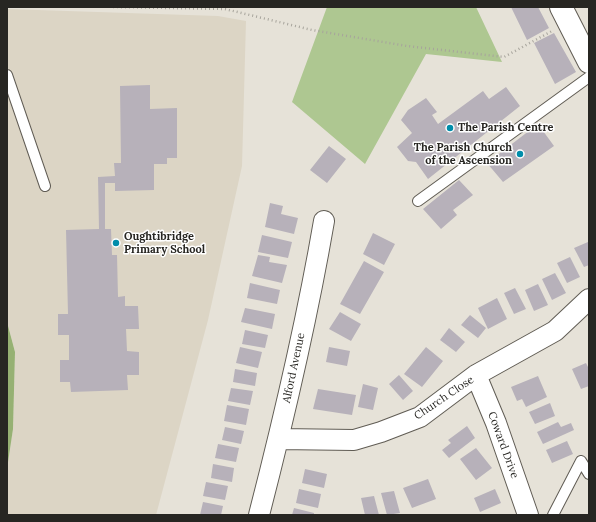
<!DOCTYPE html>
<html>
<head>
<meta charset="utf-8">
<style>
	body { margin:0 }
	#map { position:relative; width:596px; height:522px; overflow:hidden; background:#e6e2d8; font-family:Lora,serif }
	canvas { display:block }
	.frame { position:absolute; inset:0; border:8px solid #272622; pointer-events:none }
</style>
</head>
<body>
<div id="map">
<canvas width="596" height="522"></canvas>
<div class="frame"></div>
</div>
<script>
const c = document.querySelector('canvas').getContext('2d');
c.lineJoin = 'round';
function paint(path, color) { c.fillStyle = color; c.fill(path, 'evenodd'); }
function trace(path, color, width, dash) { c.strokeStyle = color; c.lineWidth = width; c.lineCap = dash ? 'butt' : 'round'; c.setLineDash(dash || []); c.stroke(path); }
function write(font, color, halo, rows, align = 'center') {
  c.font = font + ' Lora,serif'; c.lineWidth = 3; c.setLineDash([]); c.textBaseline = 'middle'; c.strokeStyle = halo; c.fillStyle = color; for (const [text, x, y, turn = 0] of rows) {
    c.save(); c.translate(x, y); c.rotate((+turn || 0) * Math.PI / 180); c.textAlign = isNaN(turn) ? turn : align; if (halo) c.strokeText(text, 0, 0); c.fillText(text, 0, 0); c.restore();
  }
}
paint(new Path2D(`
	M7,9L218,16L246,21L242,166L208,320L156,515H7V469L13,429L15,352L7,322Z`), '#dcd5c5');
paint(new Path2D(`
	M327,7H476L502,62L426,54L365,164L292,102Z`), '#aec791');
paint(new Path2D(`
	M7,322L15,352L13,429L7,469Z`), '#96b173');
paint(new Path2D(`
	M511,7H538L549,28L527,40Z
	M554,33L576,72L555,84L534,43Z
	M150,85V109L177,108V158H167V164H154V190L115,191V183H105V229H111L112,255H117L118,297L125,296V306H138L139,329H126L127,351L139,352V375H127L128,390L71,392L70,382H60V360H69V335H58V314H68L66,230L99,229L98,177L115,176L114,163H121L120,86Z
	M506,87L520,106L428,179L416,162L408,161L397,147L412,133L401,120L408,110L426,98L437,112L432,115L438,124L483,91L489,99Z
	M538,124L554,146L503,182L487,163Z
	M329,146L346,159L327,183L310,170Z
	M459,180L473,195L453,210L457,215L441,229L423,209Z
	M270,203L283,206L281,214L298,218L294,234L265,227Z
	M373,233L395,244L384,265L363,254Z
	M262,235L292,242L288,258L258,252Z
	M588,242L589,265L584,267L574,248Z
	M258,255L270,257L269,262L287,265L282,283L252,276Z
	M570,257L580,277L567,283L557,263Z
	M364,261L384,272L360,314L340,304Z
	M555,273L566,293L552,300L542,279Z
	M250,283L280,290L277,304L247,298Z
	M538,284L548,305L534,311L525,290Z
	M515,288L526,309L514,314L504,293Z
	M497,298L507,319L488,329L478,308Z
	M245,308L275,314L272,329L241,322Z
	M340,312L361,324L351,341L329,329Z
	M470,315L486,328L478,338L461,325Z
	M449,328L465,342L456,352L440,340Z
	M245,330L268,335L265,348L242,344Z
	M240,347L262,352L258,368L236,363Z
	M329,347L350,351L347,366L326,362Z
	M426,347L443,361L422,387L404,374Z
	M586,363L589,369V386L581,389L572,369Z
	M235,369L257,373L255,386L233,382Z
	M399,375L413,391L403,400L389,384Z
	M538,376L547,397L526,407L522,399L517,401L511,387Z
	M363,384L378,388L373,410L358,407Z
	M231,388L253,391L250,405L228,401Z
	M318,389L356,395L352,415L313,409Z
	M550,403L555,416L535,424L529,412Z
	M227,405L249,409L246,425L224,421Z
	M558,422L561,427L571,423L574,430L543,444L537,432Z
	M467,426L475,438L449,458L442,450L451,443L448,440Z
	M225,427L244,431L241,444L222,440Z
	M567,441L573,454L552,463L546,450Z
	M218,444L239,448L236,462L215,458Z
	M476,448L492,468L476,480L460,459Z
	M213,464L234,468L232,482L211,478Z
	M305,469L327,474L324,488L302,483Z
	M428,479L436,499L412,508L403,488Z
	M206,482L228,486L225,500L203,496Z
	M299,489L321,494L318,508L296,503Z
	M495,489L501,503L480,512L474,498Z
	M394,491L400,513L387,515L381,493Z
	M374,496L379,515H365L361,498Z
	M203,502L223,506L221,515H200Z
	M294,508L314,513V515H292Z`), '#b7b1ba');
const lane = new Path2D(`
	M7,75L45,186
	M418,201L589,77
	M581,461L589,474
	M553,515L581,461`);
const street = new Path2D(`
	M476,375L496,423L528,515
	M279,439L354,440L381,432L420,417L476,375L555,331L589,299
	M259,515C284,418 307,320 324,221`);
const secondary = new Path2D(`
	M561,7L589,62`);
trace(lane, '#605c54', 12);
trace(street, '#605c54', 22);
trace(secondary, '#605c54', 24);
trace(new Path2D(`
	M113,7L225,9L312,30L407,46L504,57L552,31`), '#a7a49c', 2.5, [1, 3]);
trace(lane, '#fff', 10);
trace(street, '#fff', 20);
trace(secondary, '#fff', 22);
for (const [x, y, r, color] of [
	[450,128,4,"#008daa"],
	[520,154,4,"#008daa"],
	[116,243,4,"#008daa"]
]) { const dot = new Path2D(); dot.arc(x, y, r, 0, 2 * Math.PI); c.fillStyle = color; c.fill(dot); trace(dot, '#fff', 1.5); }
write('bold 11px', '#272622', '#fff', [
	["The Parish Centre",458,128],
	["The Parish Church",512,148,"right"],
	["of the Ascension",512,161,"right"],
	["Oughtibridge",124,237],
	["Primary School",124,250]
], 'left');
write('11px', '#272622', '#fff', [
	["Alford Avenue",294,368,-78],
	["Church Close",444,398,-34],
	["Coward Drive",503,445,70]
]);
</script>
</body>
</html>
